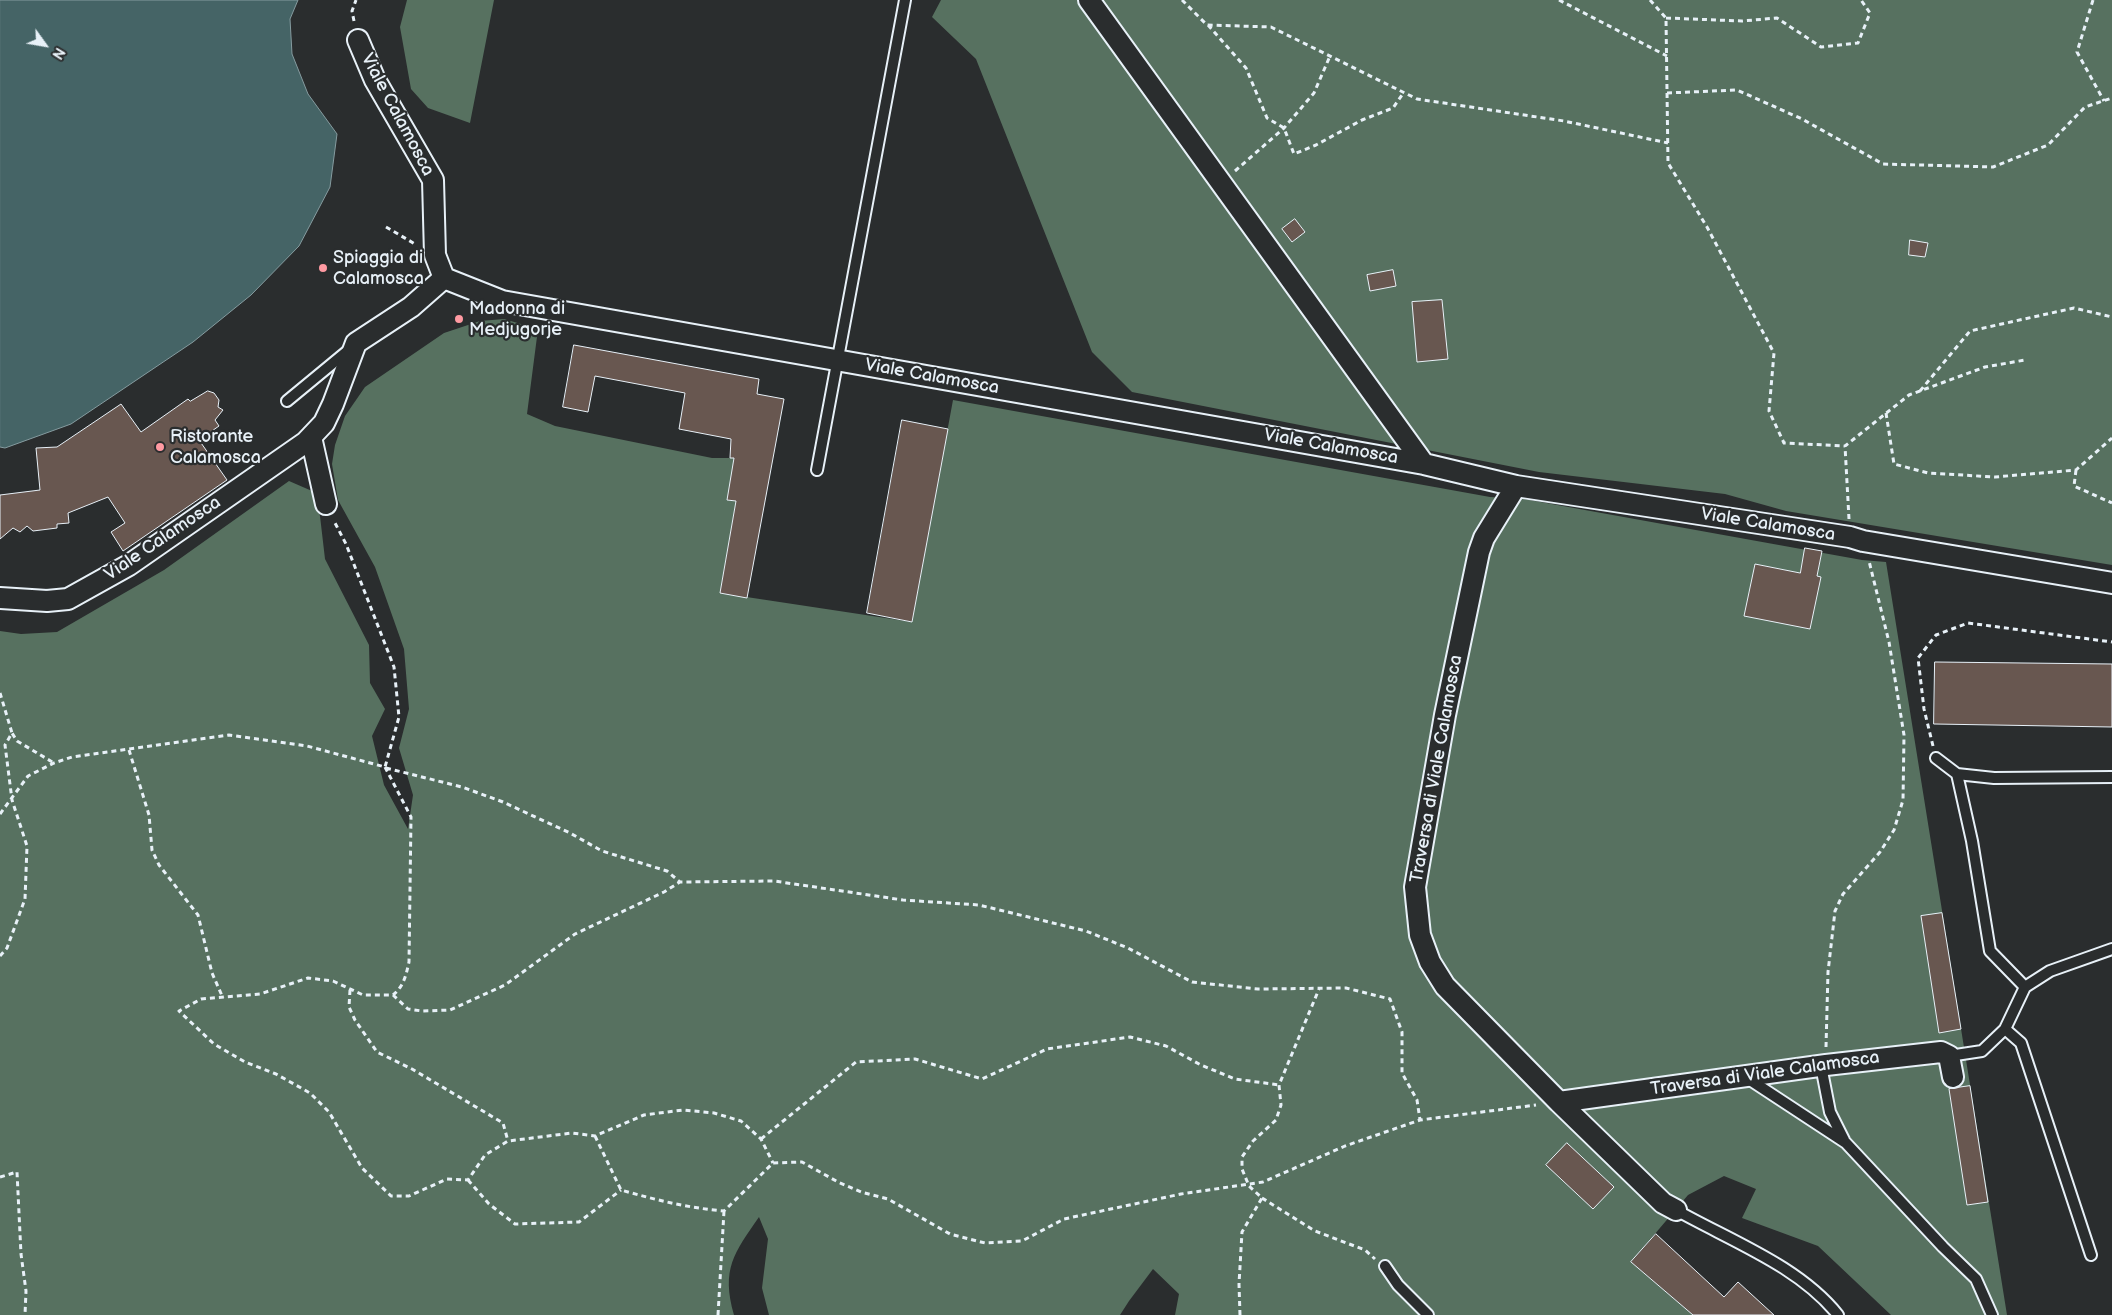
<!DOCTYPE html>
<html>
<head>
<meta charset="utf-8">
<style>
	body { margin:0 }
	#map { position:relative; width:2112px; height:1315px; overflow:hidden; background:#2a2d2e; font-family:"Balsamiq Sans",sans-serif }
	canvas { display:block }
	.north { position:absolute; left:20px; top:20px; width:50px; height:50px; -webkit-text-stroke:4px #2a2d2e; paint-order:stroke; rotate:122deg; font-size:14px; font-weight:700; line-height:20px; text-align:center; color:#e8f1f8 }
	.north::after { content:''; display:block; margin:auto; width:18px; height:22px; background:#e8f1f8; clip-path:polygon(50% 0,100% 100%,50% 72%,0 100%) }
</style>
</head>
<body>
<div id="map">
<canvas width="2112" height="1315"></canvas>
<div class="north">N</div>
</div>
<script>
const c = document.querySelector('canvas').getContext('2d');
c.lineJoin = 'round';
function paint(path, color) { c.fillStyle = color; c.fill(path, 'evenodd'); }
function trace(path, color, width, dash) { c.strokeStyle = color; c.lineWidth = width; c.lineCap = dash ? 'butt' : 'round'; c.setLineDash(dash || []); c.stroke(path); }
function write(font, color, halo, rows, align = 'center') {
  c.font = font + ' "Balsamiq Sans",sans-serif'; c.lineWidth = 4.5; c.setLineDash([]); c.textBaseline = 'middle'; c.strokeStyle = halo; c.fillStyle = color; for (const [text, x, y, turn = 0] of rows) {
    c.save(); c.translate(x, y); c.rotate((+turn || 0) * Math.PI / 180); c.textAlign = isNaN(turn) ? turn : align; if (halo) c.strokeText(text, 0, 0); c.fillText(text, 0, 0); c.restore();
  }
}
paint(new Path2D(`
	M407,0H494L470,123L428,108L411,89L400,27Z
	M941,0H2112V565L1786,511L1725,494L1539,472L1132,392L1092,352L976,59L932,17Z
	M504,319L538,329L527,414L555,426L712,458H734L728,500L736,501L720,593L912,622L953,400L1490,497L1524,499L1862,560L1886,562L2007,1315H1891L1818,1246L1742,1218L1756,1189L1724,1176L1688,1195L1631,1262L1693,1315H1175L1179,1294L1153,1269L1129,1301L1120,1315H769L762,1288L768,1239L759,1217C734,1253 721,1269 734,1315H0V631L21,634L57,632L164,570L289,481L312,491L320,516L325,559L369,645L370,683L385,709L372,736L384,785L408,829L413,795L399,748L409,709L404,649L375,567L338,500L332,464L335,445L345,416L365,387L444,333L480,321Z`), '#577160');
const water = new Path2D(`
	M0,0H298L290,19L292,54L308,94L337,134L330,187L299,246L251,295L193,342L71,424L5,448L0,447Z`);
paint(water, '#456466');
trace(water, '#869ca0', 1);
const building = new Path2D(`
	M1295,219L1305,232L1292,242L1282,229Z
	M1910,240L1928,243L1925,257L1909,255Z
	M1393,270L1396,286L1370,291L1367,275Z
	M1442,300L1448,359L1417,362L1412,302Z
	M574,345L759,379L757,394L784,399L747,598L720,593L736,501L727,500L734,458H730L731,439L679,429L685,393L595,376L588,412L563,407Z
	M208,391L214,393L219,400L218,407L223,410L215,420L219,426L199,440L227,480L123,551L111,532L125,523L108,497L68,513L69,523L57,524V528L33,531L27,526L20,532L13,528L0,539V495L40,490L36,448L57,447L121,404L141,432L188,399L190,401Z
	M902,420L948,429L912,622L867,613Z
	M1805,548L1822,551L1817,576L1821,577L1810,629L1744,616L1755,564L1800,573Z
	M1935,662L2112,664V727L1934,724Z
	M1942,913L1961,1029L1939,1033L1921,916Z
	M1970,1086L1988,1202L1967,1205L1949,1089Z
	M1567,1143L1614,1187L1593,1209L1546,1165Z
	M1656,1234L1724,1297L1738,1282L1774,1315H1693L1631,1262Z`);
paint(building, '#685750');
trace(building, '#e8f1f8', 1);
const service = new Path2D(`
	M287,401L350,349
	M817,470L905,0
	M1936,758L1957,774L1994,778L2112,777
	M1957,774L1972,841L1990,951L2025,987
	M2005,1029L2021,1043L2091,1255
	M1949,1056L1982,1051L2005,1029L2025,987L2050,971L2112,949
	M1821,1066L1830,1112L1844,1140
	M1747,1078L1846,1143L1943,1247L1976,1279L1992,1315
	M1676,1210C1731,1241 1799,1266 1838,1315
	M1385,1266L1398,1285L1428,1315`);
const minor = new Path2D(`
	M1089,0L1424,464
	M358,40L375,80L433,180L435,255L444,278L502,301L1424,464L1516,486L1850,537L1863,541L2112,583
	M311,437L326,504
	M1516,486L1484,538L1479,552L1445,715L1415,887L1420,935L1430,962L1445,986L1559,1102L1663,1203L1676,1210
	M0,598L47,601L68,599L129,565L306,442L324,423L333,404L356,343L411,307L444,278
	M1559,1102L1826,1065L1941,1052L1949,1056L1953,1077`);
trace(service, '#e8f1f8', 14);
trace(minor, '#e8f1f8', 24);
trace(new Path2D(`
	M1182,0L1207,25L1271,27L1417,99L1564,121L1668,143
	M1559,0L1667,56
	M1650,0L1666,18L1668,163L1707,227L1774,353L1769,411L1784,443L1845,446
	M2093,0L2077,52L2104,101
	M1666,18L1742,21L1777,18L1821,47L1858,43L1870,13L1861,0
	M354,21L352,11L356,0
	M1208,25L1246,68L1267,118L1284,128L1294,154L1316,145L1362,120L1393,108L1404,92
	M1667,93L1737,90L1802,119L1883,164L1993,167L2048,145L2085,107L2112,98
	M1235,171L1284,128L1314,93L1330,56
	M386,227L415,244
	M1920,391L1970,331L2074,308L2112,317
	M1886,413L1894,464L1928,473L1995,477L2076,470L2112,438
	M2076,470L2074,486L2112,503
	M1849,519L1845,446L1909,395L1985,367L2025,360
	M0,693L12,733
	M1933,746L1924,709L1918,658L1936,635L1968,623L2112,642
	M129,750L149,815L152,850L159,865L198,915L212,973L223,998
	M385,767L411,817L409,962C406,975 404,986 393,995H363L333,981L308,978L260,994L201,999L179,1011L214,1044L245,1062L276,1074L310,1093L329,1112L362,1168L391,1196H409L447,1179L468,1180L485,1155L508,1141L572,1133L595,1136L644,1115L683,1110L714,1113L741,1121L761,1139L773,1163
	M386,768L462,787L503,802L570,833L602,851L667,871L680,882L774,881L903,900L979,905L1086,931L1128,948L1192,982L1258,989L1346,988L1390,999L1402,1032V1073L1417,1100L1420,1120
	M0,814L28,776L54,763L72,757L229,735L307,746L385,767L399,717L394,667L346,544L334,521
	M0,956L7,948L25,899L27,846L12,800L5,745L12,733L17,741L54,763
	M350,990L349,1007L355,1020L377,1052L412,1069L503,1123L508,1141
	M393,995L408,1009L422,1011L450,1010L505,985L575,934L664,892L680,882
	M1826,1047L1828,972L1835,911L1843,894L1880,852L1894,830L1903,800L1904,735L1889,642L1869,561
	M595,1136L621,1190C656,1200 688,1208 724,1211L773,1163L802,1162L838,1182L861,1192L888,1199L950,1234L985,1243L1022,1241L1064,1219L1181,1194L1263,1182L1345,1146L1420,1120L1536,1105
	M761,1139L856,1062L915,1059L982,1079L1047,1049L1130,1037L1166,1046L1201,1065L1235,1079L1279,1085
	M0,1177L17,1172L21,1254L26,1291L25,1315
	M468,1180L489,1204L515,1224L579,1222L621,1190
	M1262,1198L1315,1231L1365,1250L1375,1259
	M718,1315L724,1211
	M1240,1315L1239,1284L1242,1232L1262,1198L1249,1186L1242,1169V1157L1253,1141L1276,1120L1281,1105L1279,1085L1319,989`), '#e8f1f8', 3, [5, 4]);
trace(service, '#2a2d2e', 10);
trace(minor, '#2a2d2e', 20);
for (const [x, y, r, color] of [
	[323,268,5,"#ff9aa2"],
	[459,319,5,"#ff9aa2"],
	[160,447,5,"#ff9aa2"]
]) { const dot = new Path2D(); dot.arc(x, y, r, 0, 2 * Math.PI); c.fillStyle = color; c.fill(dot); trace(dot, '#2a2d2e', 2); }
write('18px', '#e8f1f8', '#2a2d2e', [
	["Viale Calamosca",397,115,62],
	["Viale Calamosca",932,377,10],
	["Viale Calamosca",1331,447,10],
	["Viale Calamosca",1768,525,9],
	["Viale Calamosca",163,539,-34],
	["Traversa di Viale Calamosca",1437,769,-80],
	["Traversa di Viale Calamosca",1765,1074,-8]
]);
write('18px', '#e8f1f8', '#2a2d2e', [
	["Spiaggia di",333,258],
	["Calamosca",333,279],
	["Madonna di",469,309],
	["Medjugorje",469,330],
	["Ristorante",170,437],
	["Calamosca",170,458]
], 'left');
</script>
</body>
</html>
